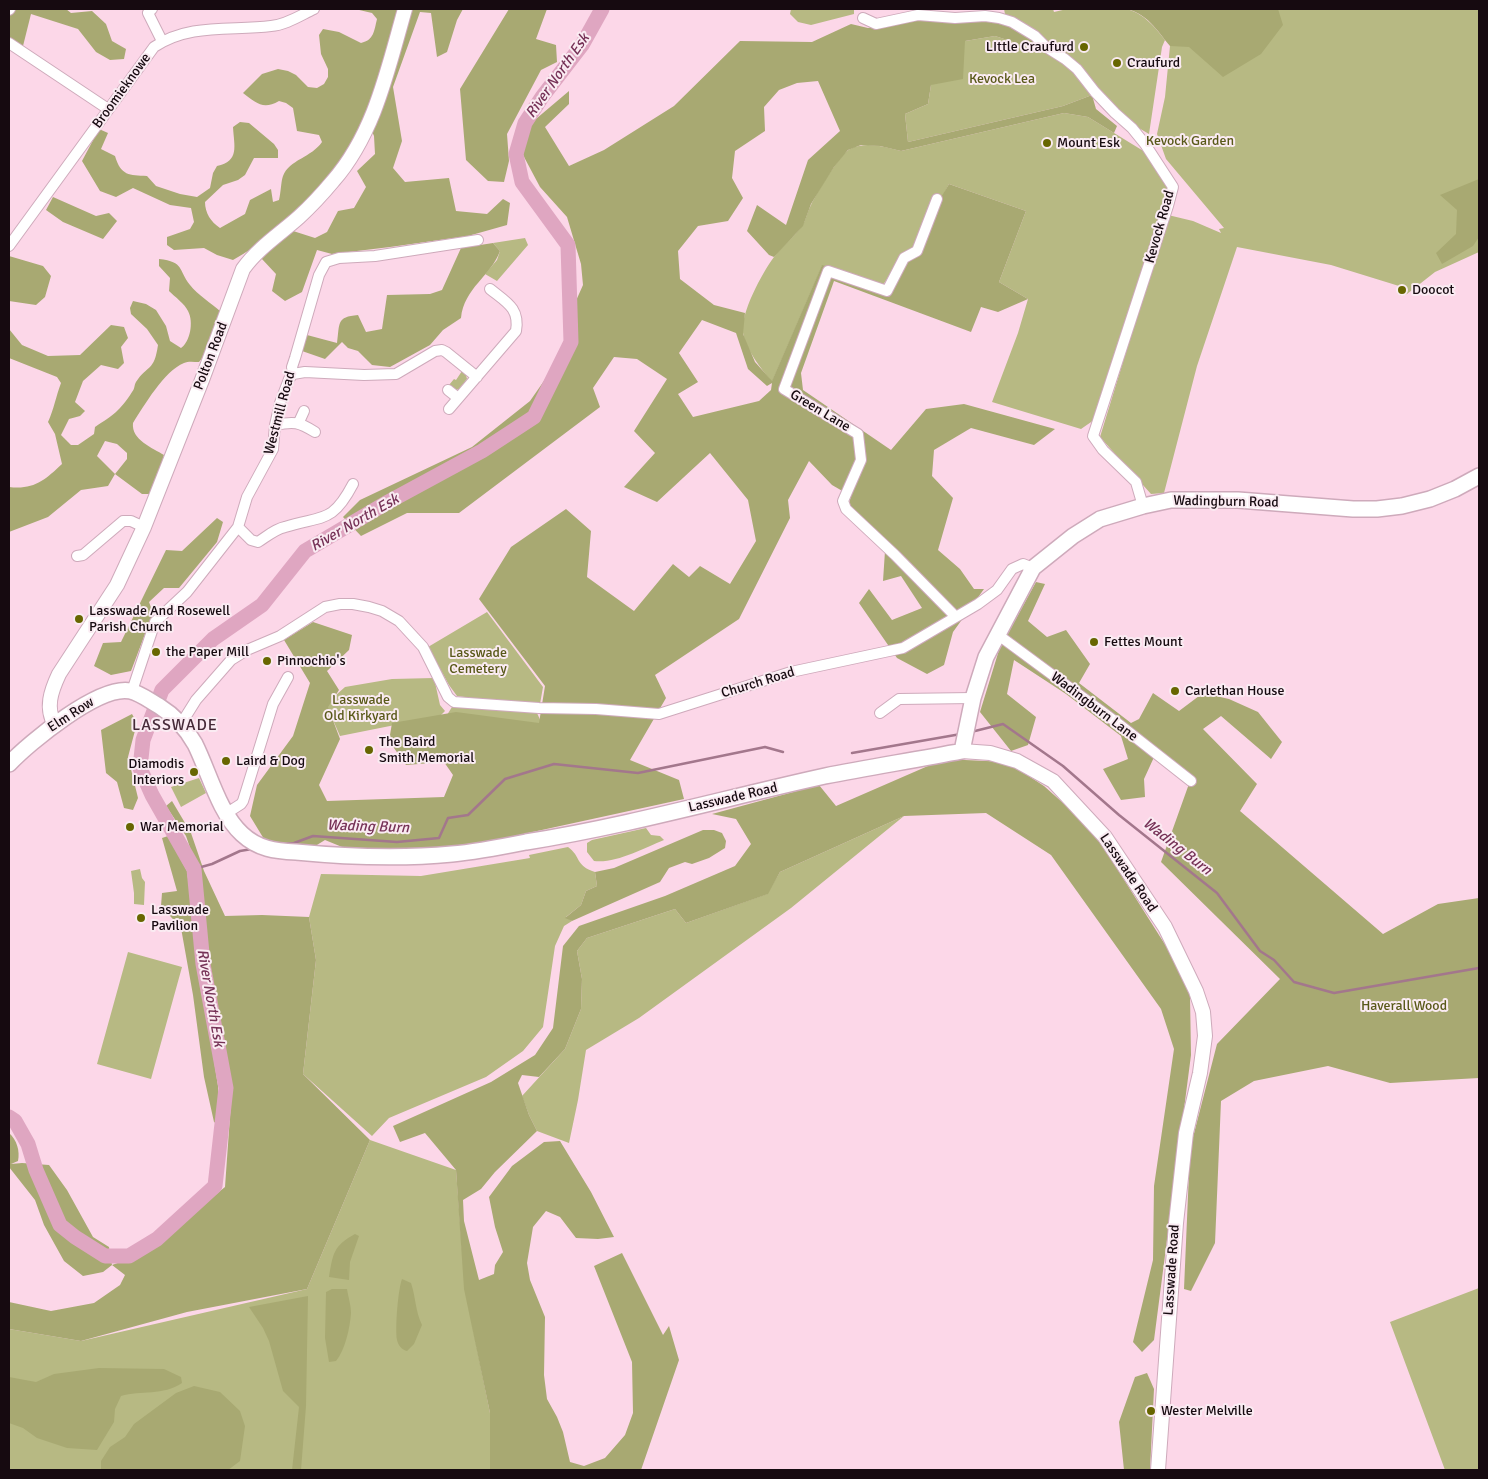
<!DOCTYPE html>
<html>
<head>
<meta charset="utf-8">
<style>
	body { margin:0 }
	#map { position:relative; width:1488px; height:1479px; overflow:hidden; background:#fcd7e8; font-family:Signika,sans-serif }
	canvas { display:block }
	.frame { position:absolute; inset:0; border:10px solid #160a10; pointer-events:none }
</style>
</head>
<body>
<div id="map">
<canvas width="1488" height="1479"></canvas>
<div class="frame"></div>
</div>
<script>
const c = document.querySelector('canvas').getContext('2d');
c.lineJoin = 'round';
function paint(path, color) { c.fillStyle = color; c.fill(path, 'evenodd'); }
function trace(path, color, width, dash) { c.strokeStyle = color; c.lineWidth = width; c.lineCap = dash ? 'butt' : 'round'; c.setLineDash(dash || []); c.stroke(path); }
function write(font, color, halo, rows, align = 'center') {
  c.font = font + ' Signika,sans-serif'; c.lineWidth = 4; c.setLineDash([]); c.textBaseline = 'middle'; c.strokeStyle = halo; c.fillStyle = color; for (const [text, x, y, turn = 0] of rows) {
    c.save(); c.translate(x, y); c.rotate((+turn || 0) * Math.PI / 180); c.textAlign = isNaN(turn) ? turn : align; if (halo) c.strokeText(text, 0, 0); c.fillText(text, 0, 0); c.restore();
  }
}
paint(new Path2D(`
	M791,9H854V14L811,25L798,22L790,14Z
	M1004,9H1053L1054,12L1067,9H1124C1142,11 1155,27 1165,40L1162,47L1149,134L1132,124L1016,20L1005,14Z
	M1233,9H1479V252L1435,272L1407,294L1401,296L1397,293L1399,286L1331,265L1237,247L1197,366L1164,493L1151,494L1100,437L1168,215L1193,221L1221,233L1219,229L1224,228L1166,159L1157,134L1165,97L1170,46L1213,25Z
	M995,36C1015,43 1047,49 1064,62C1075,71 1084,84 1092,95L1063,106L908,142L905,114L928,104L931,85L965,41Z
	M1064,113L1088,117L1145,152L1168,187L1166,198L1094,420L1081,429L992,402L1018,333L1028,299L999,282L1026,211L949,184L914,250L901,257L883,285L822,266L772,382C762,370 745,348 743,333C740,314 762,273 774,257C782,246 794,237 802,226C806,220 807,212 811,205C816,194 840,154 850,149C866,141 885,147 901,151Z
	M525,238L528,245L497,281L485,274L497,260L500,251L493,243Z
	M462,371L466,375L467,379L459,389L456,390L449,385L454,379L456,380Z
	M487,612L543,687L540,704H519L457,696L449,685L428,647Z
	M434,678L440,705L445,711L440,716L340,736L326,704L345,687L392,679Z
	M452,707L537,713L542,724L506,760L447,715Z
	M199,778L206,793L181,807L171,787Z
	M904,816L791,908L639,1018L586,1050L578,1100L569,1143L537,1131L529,1115L522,1096L565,1049L581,1009L582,979L577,951L587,938L675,909L686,923L767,894L780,872Z
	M646,828L651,835L660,836L664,840C644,848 615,864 594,861L587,852V843L592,840Z
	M568,847C581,856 575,866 595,872L597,886L586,891L581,905L566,917L572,921L564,926L555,946L543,1027L523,1051L486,1077L389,1118L372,1136L303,1074L316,960L309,917L321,874L421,876L530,858L529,855Z
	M140,869L142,878L145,882L144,905L134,904V893L131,871Z
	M128,952L182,967L151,1079L97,1064Z
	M370,1140L456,1170L465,1289L490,1413V1470H9V1329L81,1341L307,1289Z
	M1479,1288V1469L1445,1470L1390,1322Z`), '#b7b983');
paint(new Path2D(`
	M9,9H66L71,13L92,11L106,24L112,41L126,49L124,59L110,60L96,52L78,29L31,14L23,46L9,38Z
	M355,9H398C391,39 385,71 375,101C372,109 367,117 363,124C334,180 288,229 233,260L217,255L204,248L174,250L167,245V237L190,229L194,222L191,208L170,205L133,188L116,197L100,191L82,161L99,129L108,133L101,149L115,156C121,176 129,175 147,176L156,186L180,194L197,197L210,188L213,173L217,166C240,161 234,146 233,127L240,122L249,123L274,144L278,150V158H254L245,175L238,180L223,185L205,202C205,213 211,222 220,228L245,214L250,200L271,189L273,202L279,200C281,192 281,181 283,176C289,160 312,157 322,142L319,135L297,131L293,108L286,103L279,101C263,110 256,103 243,93L262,74L278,69L288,71L296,75L308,87L317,88L324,84L328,77V69L321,54L319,35L323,29L339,32L361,43C374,40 374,31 377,19L372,13Z
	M410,9H463L457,20L447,52L437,57L431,13L420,12L393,87L402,141L393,168L405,182L449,178L456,211L487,214L503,199L510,203L507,225L468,236L390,247L332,254L317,250L302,292L285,301L272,291L276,274L261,258L290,230L315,238L327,232L338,211L354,208L366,187L357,171L375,154L374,136L371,129Z
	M509,9H547L536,39L556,45L557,62L541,70L507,134L509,161L504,182L488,181L466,160L460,89Z
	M1124,9H1278L1283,25L1261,54L1223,77L1189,47L1170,46C1158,32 1146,11 1124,9Z
	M981,19L1005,25L1033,38L1041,51L995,36L965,41L963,79L931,85L928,104L905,114L908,142L1063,106L1092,95L1096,109L1117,126L1114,133L1088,117L1064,113L901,151L880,146L861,145L848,150L834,167L811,204L803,226L774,257L769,255L747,231L757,205L786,225L808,160L840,131L818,81L797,83L779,90L764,107L765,131L735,151L732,178L743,198L728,221L698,226L678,251L680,279L714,305L745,313L743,334L755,362L772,381L822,265L894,289L907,263L920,253L940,199L949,184L1026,211L999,282L1028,299L998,312L981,307L971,332L834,281L801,373L803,390L891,450L926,409L964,404L1055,429L1034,445L971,428L934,450L932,476L953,498L938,550L960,569L974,589H984L953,632L944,665L927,674L897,658L859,603L869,589L892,620L922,608L901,576L883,581L885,551L847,511L851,496L832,485L809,461L788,500L790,518L739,619L655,675L666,698L630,760L679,780L684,799L450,850L347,849L325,840L312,848L267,844L250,816L257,785L293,736L310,683L284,640L313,622L352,635L349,650L327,671L339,690L328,707L340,739L319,785L327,801L444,797L453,775L444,762L406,765L389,741L392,723L456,712L539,723L545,686L479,599L511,547L566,509L591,531L587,577L634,611L673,564L689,577L700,566L730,584L756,541L748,500L710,453L657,502L624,487L655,453L634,431L667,379L637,359L614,357L593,388L600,407L459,513H407L361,536L343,517L360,500L472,447L530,401L578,332L575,303L583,285L581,264L567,217L540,187L523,155L530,124L569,91V104L545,127L569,166L604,150L674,106L740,41L812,42L851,24L868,28L918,20ZM702,320L736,333L748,369L767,386L772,383L771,390L759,401L693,417L678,394L698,382L679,353Z
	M1479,179V237L1473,246L1442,264L1436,253L1456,234L1457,210L1440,195Z
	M53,197L96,216L109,213L117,221L103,239L63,222L46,210Z
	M493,243L500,251C491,276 464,288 461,318L443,330L430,345L390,367L372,365L358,351L348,348L342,342L325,359L302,351L307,335L337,343C340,323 336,317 358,315L366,332L382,329L387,295L430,294L442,290L461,248Z
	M9,256L43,266L51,276L45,297L36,305L9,301Z
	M159,259C185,262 178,270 190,285C198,295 211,303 220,311L203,357L199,362C194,362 188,361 184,363C164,371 144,406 133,423C131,440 153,448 164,455L154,489L149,494H142L115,474L108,486L81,490L48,517L9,532V487C34,490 45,480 62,464L55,434L48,422C54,409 56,396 61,383L57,377L9,358V329L22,345L48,356L80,355L111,325L124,327L128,338L121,347L124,363L118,369L101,365L83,381L75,402L85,411L80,416L69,419L61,435L71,445H78L94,434L95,427C113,415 120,411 132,392C135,389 134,385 136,382C148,364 154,372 158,345L147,329L131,314L130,308L133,301L146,304L156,310L166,326L170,341L181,348C190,342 194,322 188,311C185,304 175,297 169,291L170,278L159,266ZM105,441L117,444L127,453V459L115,474L97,456Z
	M217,518L223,522L217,542L179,588H164L149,602L153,613L131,671L111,675L94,666L103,643L121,642L166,550L182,551Z
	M1036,582L1045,584L1028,621L1047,637L1066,630L1090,664L1079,683L1131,723L1139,719L1153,693L1179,711L1203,693L1229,699L1258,712L1282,742L1271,759L1221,716L1203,729L1257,784L1240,811L1383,934L1438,904L1479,898V1078L1390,1083L1328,1066L1254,1081L1221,1101L1215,1243L1191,1291L1184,1289L1190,1149L1217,1044L1280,979L1161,862L1190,781L1155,755L1144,779L1145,797L1121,800L1103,769L1128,759L1121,736L1066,694L1014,660L1007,694L1036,717L1028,745L1011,751L980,712L999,650Z
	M132,714L137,723L128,757L138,798L133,810L124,808L117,782L106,773L101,730Z
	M944,759L1007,762L1044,786L1092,829L1171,954L1190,996L1191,1055L1154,1340L1142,1352L1133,1342L1153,1260L1154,1186L1174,1049L1161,1009L1051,855L986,813L904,816L780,872L768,894L686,923L675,909L587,938L577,951L582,979L581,1009L565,1049L539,1077L522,1075L518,1083L529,1115L537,1131L495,1172L481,1189L463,1200L464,1221L479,1280L494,1274L495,1265L503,1252L495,1227L489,1197L512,1166L544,1142L560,1141L591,1192L614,1237L598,1239L576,1238L560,1217L546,1211L533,1227L527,1263L530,1280L545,1317L544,1375L547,1399L557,1417L563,1432L570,1462L584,1466L605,1458L625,1435L633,1413L632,1362L594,1266L622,1253L663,1335L669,1326L679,1360L641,1470H490V1413L464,1289L456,1170L425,1133L400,1142L393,1126L491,1082L535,1055L553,1028L563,946L579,926L665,896L735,866L751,844L736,819L712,814L819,785L836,806Z
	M172,801L191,833L204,871L225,916L262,915L309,917L316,960L303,1074L370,1140L307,1289L187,1312L81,1341L9,1329V1302L51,1311L94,1303L120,1285L125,1275L112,1265L103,1272L83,1276L64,1261L44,1225L35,1200L9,1167V1133C17,1140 20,1151 18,1161L11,1164L22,1163L49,1165L67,1190L93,1237L109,1247L112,1265L137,1256L159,1241L225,1187L232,1088L208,969L201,880L186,836L166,806Z
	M703,830H714L722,833L726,841L725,848L709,858L692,864L685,862L669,868L660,882L572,921L565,918L581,905L586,891L597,886L595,872L614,868Z
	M168,836L187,871L199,966L218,1086L219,1125L214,1122L204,1077L193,995L181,928L161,906L162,893L177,891L162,838Z
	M355,1234L359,1236L350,1262L349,1280L329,1277C333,1254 333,1246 355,1234Z
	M402,1279L411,1283C416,1298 415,1310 422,1325L414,1344L407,1351C402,1350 398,1345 397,1340C395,1328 398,1290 402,1279Z
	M332,1289H347C348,1296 351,1305 351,1313C350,1328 345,1350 336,1361L329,1362L325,1338L326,1292Z
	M308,1296L306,1406L301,1470H292L299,1407L283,1391L269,1341L263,1328L249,1307Z
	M99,1368L164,1369L181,1377L182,1383C163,1396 141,1390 121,1396L115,1409L114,1422L97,1450L67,1448L37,1438L23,1428L9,1423V1377L36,1382L54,1374Z
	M1147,1373L1154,1389L1150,1470H1124L1119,1422L1135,1377Z
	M194,1386L220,1392L240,1411L245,1426L240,1461L228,1470H101V1461L110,1447L125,1437L134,1424L176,1393Z`), '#a8a972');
trace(new Path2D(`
	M971,732L1003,724L1063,766L1119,815L1217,893L1260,951L1274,960L1294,982L1334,993L1479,968
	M852,753L961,734
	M284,844L294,843L313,836L397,842L439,838L448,818L468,815L505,779L554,764L638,773L765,747L783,752
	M194,869L212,864L240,851L252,849`), '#a3778c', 2.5);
trace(new Path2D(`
	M9,1117L15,1121L28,1144L36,1170L60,1225L75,1237L105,1256H129L157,1239L215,1186L226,1088L203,964L194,869L152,795L140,768L143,740L162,690L213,639L262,605L305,551L388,502L482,451L534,417L571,342L568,245L522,182L516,154L525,123L542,97L582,45L602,9`), '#dfa6c1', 15);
const street = new Path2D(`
	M152,9L148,13L162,41
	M9,10L10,9
	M863,18L876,24L918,15L955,18L985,16L999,18L1012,22L1035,36L1046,47L1065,59L1077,69L1095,92L1115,113L1132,128L1145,144L1173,187L1168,206L1093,436L1103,450L1136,482L1143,506
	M9,43L108,109
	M937,199L917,251L904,258L887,291L828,271L784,389L858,434L861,460L843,501L846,509L895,555L955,616
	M9,246L154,47C189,23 231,31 271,26C286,25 301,15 314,9
	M293,374L305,372L364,375L396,374L435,351L442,350L446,352L477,377
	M448,390L458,398
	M449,409L516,331C520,308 506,302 490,289
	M299,422L304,411
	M275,425C294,421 299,422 315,432
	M238,527L251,540L258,542C266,537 275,529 285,527C323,515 332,524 353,484
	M77,556L83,555L123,521H131L144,527
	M997,634L1116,722L1191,781
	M132,691L155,622L187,592L238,527L247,497L273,449L275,425L280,403L289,379L293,374L292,367L295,358L319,275L326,262L339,258L375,256L478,240
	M880,713L899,699L973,698
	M181,724L196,700L231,660L247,650L280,636L325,607L340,604H353L369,607L382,611L399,621L423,647L448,697L454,702L539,708L596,709L659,714L791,672L903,648L978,604L997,590L1012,569L1023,564L1033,568
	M227,813L241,804L243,801L273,704L288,677`);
const secondary = new Path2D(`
	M55,725C45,708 51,691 59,674L117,585L144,527L202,380L243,269C258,248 280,234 299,217C311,206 323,193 333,181C375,133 388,68 405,9
	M962,751L990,753L1017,761L1053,781L1105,837L1165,927L1196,991L1203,1012L1205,1036L1200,1073L1186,1133L1176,1223L1158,1470`);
const primary = new Path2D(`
	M9,764C30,742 99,685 130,691C140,693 150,701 159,706C175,716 186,728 195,744C209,772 219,813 242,834C258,849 275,851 296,852C348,857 400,859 452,854C476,852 501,847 526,842C627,826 725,798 825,776C870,767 916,760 962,751L973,698L986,657L1033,568L1073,536L1100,519L1143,506L1171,500H1238L1353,509H1377L1402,506L1430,499L1455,489L1479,476`);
trace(street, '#ceaabb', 12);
trace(secondary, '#ceaabb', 16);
trace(primary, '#ceaabb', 18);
trace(street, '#fff', 10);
trace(secondary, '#fff', 14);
trace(primary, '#fff', 15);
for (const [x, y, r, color] of [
	[1084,47,5,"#676600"],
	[1117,63,5,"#676600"],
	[1047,143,5,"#676600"],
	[1402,290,5,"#676600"],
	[79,619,5,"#676600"],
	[1094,642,5,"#676600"],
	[156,652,5,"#676600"],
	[267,661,5,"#676600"],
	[1175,691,5,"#676600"],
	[369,750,5,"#676600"],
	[226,761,5,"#676600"],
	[194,772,5,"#676600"],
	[130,827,5,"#676600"],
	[141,918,5,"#676600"],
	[1151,1411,5,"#676600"]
]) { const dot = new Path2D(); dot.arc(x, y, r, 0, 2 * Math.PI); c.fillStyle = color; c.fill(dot); trace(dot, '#faebf2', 2); }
write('14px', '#160a10', '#faebf2', [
	["LIttle Craufurd",1074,47,"right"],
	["Craufurd",1127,63],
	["Mount Esk",1057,143],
	["Doocot",1412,290],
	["Lasswade And Rosewell",89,611],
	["Parish Church",89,627],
	["Fettes Mount",1104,642],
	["the Paper Mill",166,652],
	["Pinnochio's",277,661],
	["Carlethan House",1185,691],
	["The Baird",379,742],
	["Smith Memorial",379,758],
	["Laird & Dog",236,761],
	["Diamodis",184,764,"right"],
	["Interiors",184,780,"right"],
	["War Memorial",140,827],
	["Lasswade",151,910],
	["Pavilion",151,926],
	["Wester Melville",1161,1411]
], 'left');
write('14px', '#595919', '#faebf2', [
	["Kevock Lea",1002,79],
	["Kevock Garden",1190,141],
	["Lasswade",478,653],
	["Cemetery",478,669],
	["Lasswade",361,700],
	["Old Kirkyard",361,716],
	["Haverall Wood",1404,1006]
]);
write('14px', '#160a10', '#faebf2', [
	["Broomieknowe",122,91,-54],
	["Kevock Road",1160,227,-74],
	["Polton Road",211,356,-69],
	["Green Lane",820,411,31],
	["Westmill Road",280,413,-75],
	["Wadingburn Road",1226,502,1],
	["Church Road",758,683,-17],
	["Wadingburn Lane",1094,707,37],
	["Elm Row",71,715,-33],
	["Lasswade Road",733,798,-13],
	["Lasswade Road",1128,873,56],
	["Lasswade Road",1172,1270,-86]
]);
write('italic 15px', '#763257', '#faebf2', [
	["River North Esk",558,76,-55],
	["River North Esk",355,523,-30],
	["Wading Burn",368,827,2],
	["Wading Burn",1177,847,38],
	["River North Esk",210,998,80]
]);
c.letterSpacing = '1px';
write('16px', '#462a38', '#faebf2', [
	["LASSWADE",175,726]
]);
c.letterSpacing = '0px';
</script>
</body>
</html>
